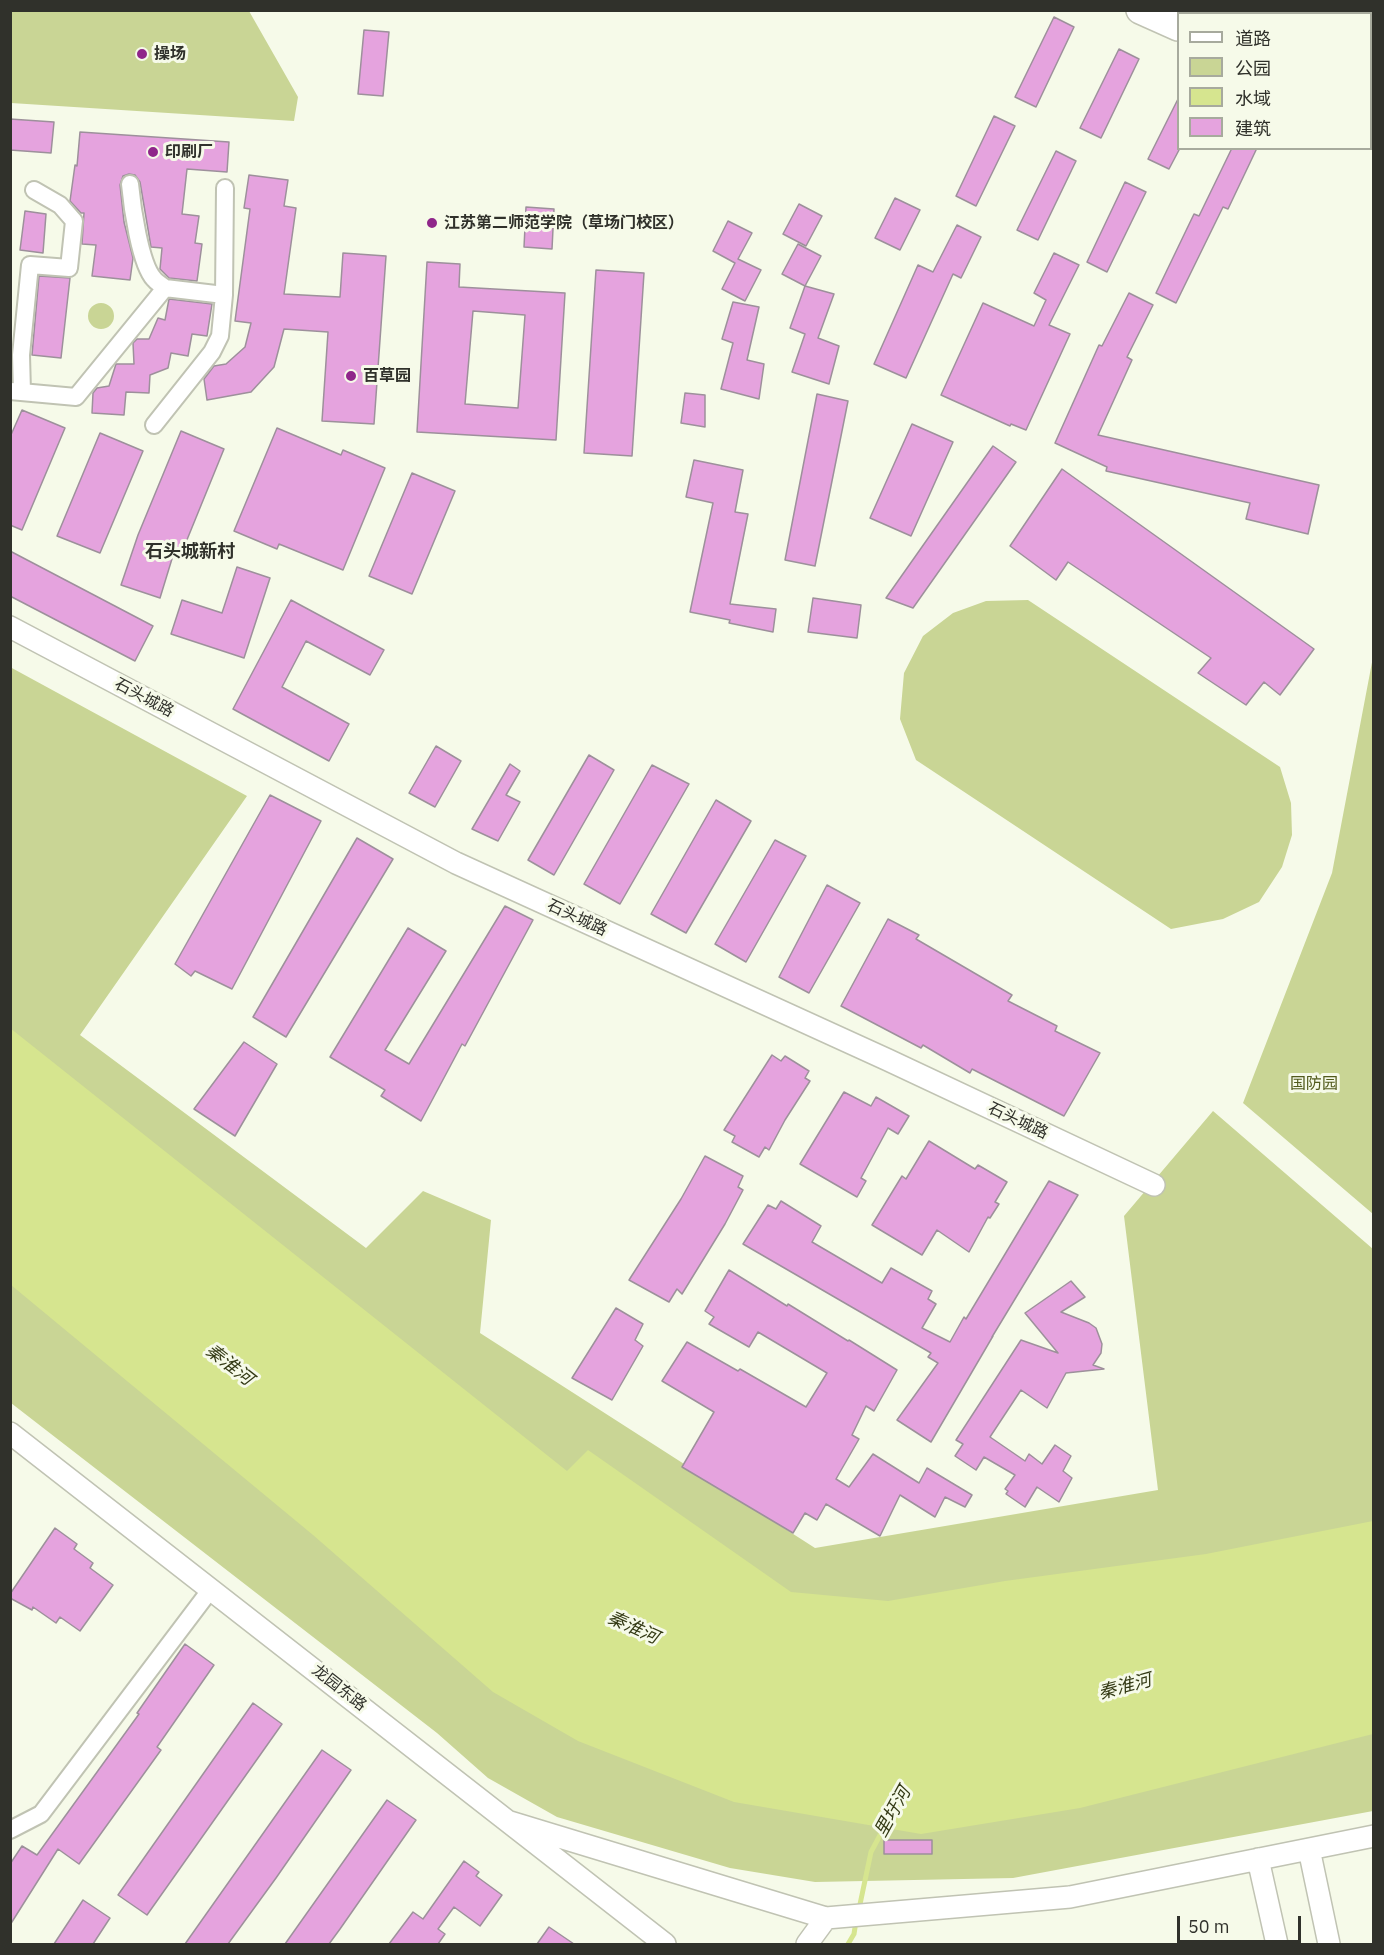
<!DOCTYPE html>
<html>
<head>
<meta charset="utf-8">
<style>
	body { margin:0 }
	#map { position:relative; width:1384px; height:1955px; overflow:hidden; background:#f6fae9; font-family:"IBM Plex Sans","Noto Sans SC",sans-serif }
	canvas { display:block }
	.frame { position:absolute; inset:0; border:12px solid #30312b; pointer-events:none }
	.legend { position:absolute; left:1177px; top:12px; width:195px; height:138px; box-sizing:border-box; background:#f6fae9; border:2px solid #a7aa9d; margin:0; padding:8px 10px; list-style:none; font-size:18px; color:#30312b }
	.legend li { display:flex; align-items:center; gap:12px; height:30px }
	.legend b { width:30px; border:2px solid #a7aa9d }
	.scale { position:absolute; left:1177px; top:1916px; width:124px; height:27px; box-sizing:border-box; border:3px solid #30312b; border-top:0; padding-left:8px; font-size:18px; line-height:21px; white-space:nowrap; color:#30312b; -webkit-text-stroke:4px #f6fae9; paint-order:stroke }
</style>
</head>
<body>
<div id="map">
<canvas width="1384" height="1955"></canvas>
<div class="frame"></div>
<ul class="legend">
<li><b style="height:8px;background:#fff"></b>道路</li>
<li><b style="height:16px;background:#c9d595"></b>公园</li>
<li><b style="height:16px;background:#d6e58f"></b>水域</li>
<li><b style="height:16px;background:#e5a3de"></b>建筑</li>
</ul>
<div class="scale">50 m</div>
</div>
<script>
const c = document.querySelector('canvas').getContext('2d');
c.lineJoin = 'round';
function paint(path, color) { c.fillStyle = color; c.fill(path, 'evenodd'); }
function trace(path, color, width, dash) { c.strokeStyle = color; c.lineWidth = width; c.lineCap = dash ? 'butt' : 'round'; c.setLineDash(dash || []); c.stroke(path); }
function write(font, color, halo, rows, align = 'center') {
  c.font = font + ' "IBM Plex Sans","Noto Sans SC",sans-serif'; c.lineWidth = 6; c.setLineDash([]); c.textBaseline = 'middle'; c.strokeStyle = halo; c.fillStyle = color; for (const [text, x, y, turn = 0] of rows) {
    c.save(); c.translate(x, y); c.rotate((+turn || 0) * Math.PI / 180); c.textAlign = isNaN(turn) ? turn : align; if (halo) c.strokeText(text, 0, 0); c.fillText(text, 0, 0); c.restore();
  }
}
paint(new Path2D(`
	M10,11H249L298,97L294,121L11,103Z
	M88 316a13 13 0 1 1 26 0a13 13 0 1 1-26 0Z
	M1028,600L1280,767L1291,803L1292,835L1282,867L1259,902L1223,919L1171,929L916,760L900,719L904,673L923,636L953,613L986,601Z
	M1373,657V1214L1243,1103L1332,873Z
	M10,667L247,796L80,1035L366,1248L423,1191L491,1220L480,1333L815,1548L1158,1490L1124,1216L1213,1111L1373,1249V1811L1013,1878L815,1882L730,1868L557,1817L488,1778L437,1733L11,1403Z`), '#c9d595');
paint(new Path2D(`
	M10,1028L567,1471L588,1450L791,1592L888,1601L1005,1581L1206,1554L1373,1521V1734L1080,1808L921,1834L734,1802L578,1741L493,1692L313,1535L11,1285Z`), '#d6e58f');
trace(new Path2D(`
	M859,1909L871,1852L886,1824
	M848,1944L854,1934L856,1921`), '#d6e58f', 5);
const building = new Path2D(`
	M1054,17L1074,27L1036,107L1015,97Z
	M364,30L389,32L383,96L358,94Z
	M1119,49L1139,59L1101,138L1080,128Z
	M1179,97V150L1169,169L1148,159Z
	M994,116L1015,126L976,206L956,196Z
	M10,119L54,122L51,153L10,150Z
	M80,132L229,142L227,172L187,169L182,214L199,216L195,243L202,244L197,281L169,278L160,269L162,248L151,247L140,182L135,175L129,174L123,176L120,185L124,222L133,258L130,280L92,276L96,245L82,244L84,213H81L70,201L75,165L77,166Z
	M1232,148H1257L1228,209L1223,207L1176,303L1156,293L1194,214L1199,216Z
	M1056,151L1076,161L1038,240L1017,230Z
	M249,175L288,180L284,206L296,208L284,294L340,297L343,253L386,256L374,424L322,421L328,332L284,329L274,367L251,392L207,400L204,379L214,366L226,364L245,347L251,323L235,321L250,209L244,208Z
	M1125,182L1146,192L1107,272L1087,262Z
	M895,198L920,210L900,250L875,238Z
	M799,204L822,216L806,246L783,234Z
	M526,207L554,209L552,249L524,247Z
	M25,211L46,214L43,253L20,250Z
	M728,221L752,233L738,259L761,270L745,301L722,289L735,263L713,251Z
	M957,225L981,237L961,278L953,274L906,378L874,364L918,265L933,272Z
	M798,244L821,256L805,286L782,274Z
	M1054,253L1079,265L1049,325L1070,334L1026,430L1011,424L1010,426L941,395L983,303L1034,326L1046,300L1034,293Z
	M427,262L460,264L459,287L565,293L556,440L417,432ZM473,311L525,315L518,408L465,404Z
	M596,270L644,273L632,456L584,453Z
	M39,276L70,278L61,358L32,355Z
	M805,286L834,294L818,338L839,346L829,384L792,372L805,334L790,328Z
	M1129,293L1153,305L1127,357L1132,360L1098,435L1319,485L1308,534L1246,519L1250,503L1106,471L1107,467L1055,443L1099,345L1102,346Z
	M169,299L212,304L207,336L192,334L188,356L171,353L168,368L150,375L149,393L126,392L124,415L92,413L93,393L97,388L109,386L116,364H134L133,343L137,339H149L158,318L165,320Z
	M733,302L759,307L747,360L764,364L759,399L721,389L733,343L722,339Z
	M685,393L705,395V427L681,423Z
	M817,394L848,401L815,566L785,560Z
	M22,410L65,428L22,530L10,525V437Z
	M912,424L953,442L911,536L870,518Z
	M277,428L341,455L343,450L385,468L343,570L279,544L277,549L234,531Z
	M181,431L224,449L182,552L175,549L160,598L121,585L138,535Z
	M100,433L143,451L100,553L57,536Z
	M993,446L1016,462L913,608L886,598Z
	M694,460L743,470L735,512L748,514L730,604L776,609L773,632L729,623L730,620L690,612L713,503L686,497Z
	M1062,469L1314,649L1280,695L1264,682L1246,705L1198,673L1211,658L1068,562L1056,580L1010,546Z
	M412,473L455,491L412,594L369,576Z
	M10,551L153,626L135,661L10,596Z
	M237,567L270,578L244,658L171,634L182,600L222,613Z
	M813,598L861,605L857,638L808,632Z
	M291,600L384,650L370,675L306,641L282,687L349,724L329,761L233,709Z
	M436,746L461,761L435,807L409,793Z
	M589,755L614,770L554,875L528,860Z
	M510,764L520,771L506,795L520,802L498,841L472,829Z
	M652,765L689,784L620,904L584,884Z
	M270,795L321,821L232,989L195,971L191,976L175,964Z
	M716,800L751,821L686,933L651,914Z
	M357,838L393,859L286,1037L253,1017Z
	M775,840L806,856L746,962L715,944Z
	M827,885L860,903L809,993L779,977Z
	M505,906L533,920L465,1046L462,1044L421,1121L381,1096L385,1090L330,1057L408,928L446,951L385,1050L409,1064Z
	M888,919L919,935L916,939L1012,995L1008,1001L1057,1026L1055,1031L1100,1053L1064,1116L972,1069L970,1073L923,1045L921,1048L841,1006Z
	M244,1042L277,1064L235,1136L194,1109Z
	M772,1055L781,1061L785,1056L809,1071L805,1078L810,1081L785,1120L769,1150L765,1147L759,1157L732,1142L735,1136L724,1130Z
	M844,1092L871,1106L876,1097L909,1116L898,1134L888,1128L861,1178L866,1181L857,1197L800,1164Z
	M929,1141L975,1169L978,1165L1007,1182L995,1202L999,1204L990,1218L988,1217L969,1252L937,1230L922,1255L872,1225L902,1176L906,1179Z
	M705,1156L743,1176L738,1187L743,1190L725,1224L682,1294L677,1289L669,1302L629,1280L681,1199Z
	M1049,1181L1078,1195L992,1337L993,1336L931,1442L897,1420L938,1363L928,1357L931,1353L743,1244L768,1205L776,1209L781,1201L821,1226L812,1242L882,1283L891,1268L932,1291L928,1299L936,1304L922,1328L950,1342L964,1317L966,1319Z
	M729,1270L787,1306L788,1304L848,1341L849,1340L897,1370L874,1411L866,1406L852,1435L859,1439L836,1479L849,1487L873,1454L919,1483L927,1468L972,1495L965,1507L945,1497L935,1517L900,1495L880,1536L826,1504L817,1520L805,1513L793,1533L682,1467L714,1412L662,1381L687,1342L738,1371L740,1369L806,1407L827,1373L758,1332L749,1347L709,1324L714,1317L705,1311Z
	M1071,1281L1085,1297L1061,1312L1089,1323L1096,1328L1102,1344L1101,1353L1093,1365L1104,1369L1066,1373L1047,1408L1021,1390L990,1437L1025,1461L1029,1454L1042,1464L1055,1445L1071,1456L1063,1471L1072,1478L1059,1502L1037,1487L1025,1507L1006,1494L1008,1491L1005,1489L1015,1475L984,1457L976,1470L955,1456L963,1444L956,1440L1021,1340L1058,1353L1025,1313Z
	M616,1308L643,1324L635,1340L643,1346L612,1400L572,1378Z
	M55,1528L77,1544L74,1549L93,1563L90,1568L113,1585L80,1631L60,1617L56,1623L33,1607L32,1610L10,1598V1594Z
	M185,1644L214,1665L157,1747L161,1750L79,1864L58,1849L10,1925V1864L22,1846L37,1855L139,1714L137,1713Z
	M253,1703L282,1724L147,1915L118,1895Z
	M322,1750L351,1770L276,1878L228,1944H185Z
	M387,1800L416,1820L340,1929L329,1944H285Z
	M884,1840H932V1854H884Z
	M464,1861L479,1872L476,1876L502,1895L480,1926L454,1907L438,1929L445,1934L438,1944H389L413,1912L423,1919Z
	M83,1900L110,1918L93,1944H54Z
	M549,1927L574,1944H537Z`);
paint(building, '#e5a3de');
trace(building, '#9d909b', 1.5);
const minor = new Path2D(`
	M165,288L224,295L225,188
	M10,391L76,397L165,288C162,285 157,283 154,279C140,264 132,206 130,184
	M22,392L21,355L30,265L69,268L74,221L60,205L34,190
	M154,425L212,352L220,336L224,295
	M10,1830L41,1814L211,1589`);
const tertiary = new Path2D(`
	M10,627L456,863L888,1060L1154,1185
	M10,1433L665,1944
	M510,1822L826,1918L1070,1897L1374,1836
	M1309,1849L1329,1944
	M1258,1859L1277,1944
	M807,1944L826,1918`);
const primary = new Path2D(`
	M1140,10L1178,27
	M1313,10L1319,14
	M1370,38L1374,39
	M1370,115L1374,117`);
const trunk = new Path2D(`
	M1196,10L1202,14
	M1265,10L1272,14
	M1370,60L1374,61
	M1370,94L1374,95`);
trace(minor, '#c0c3b3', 20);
trace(tertiary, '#c0c3b3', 24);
trace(primary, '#c0c3b3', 30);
trace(trunk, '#c0c3b3', 30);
trace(minor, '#fff', 16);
trace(tertiary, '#fff', 21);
trace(primary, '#fff', 27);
trace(trunk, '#fff', 27);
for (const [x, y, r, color] of [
	[142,54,6,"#8f268a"],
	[153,152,6,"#8f268a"],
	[432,223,6,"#8f268a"],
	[351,376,6,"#8f268a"]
]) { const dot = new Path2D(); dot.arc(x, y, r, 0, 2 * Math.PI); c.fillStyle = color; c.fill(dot); trace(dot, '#f6fae9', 2); }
write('bold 16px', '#30312b', '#f6fae9', [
	["操场",154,54],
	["印刷厂",165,152],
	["江苏第二师范学院（草场门校区）",444,223],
	["百草园",363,376]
], 'left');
write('16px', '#30312b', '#f6fae9', [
	["石头城路",144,698,28],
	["石头城路",577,918,25],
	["石头城路",1018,1121,25],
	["龙园东路",339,1688,38]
]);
write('16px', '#515a1c', '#f6fae9', [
	["国防园",1314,1084]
]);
write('bold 18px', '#30312b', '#f6fae9', [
	["石头城新村",190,552]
]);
write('italic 18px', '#343a15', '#f6fae9', [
	["秦淮河",229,1365,38],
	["秦淮河",633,1628,24],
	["秦淮河",1125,1687,-15],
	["里圩河",893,1812,-61]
]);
</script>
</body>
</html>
